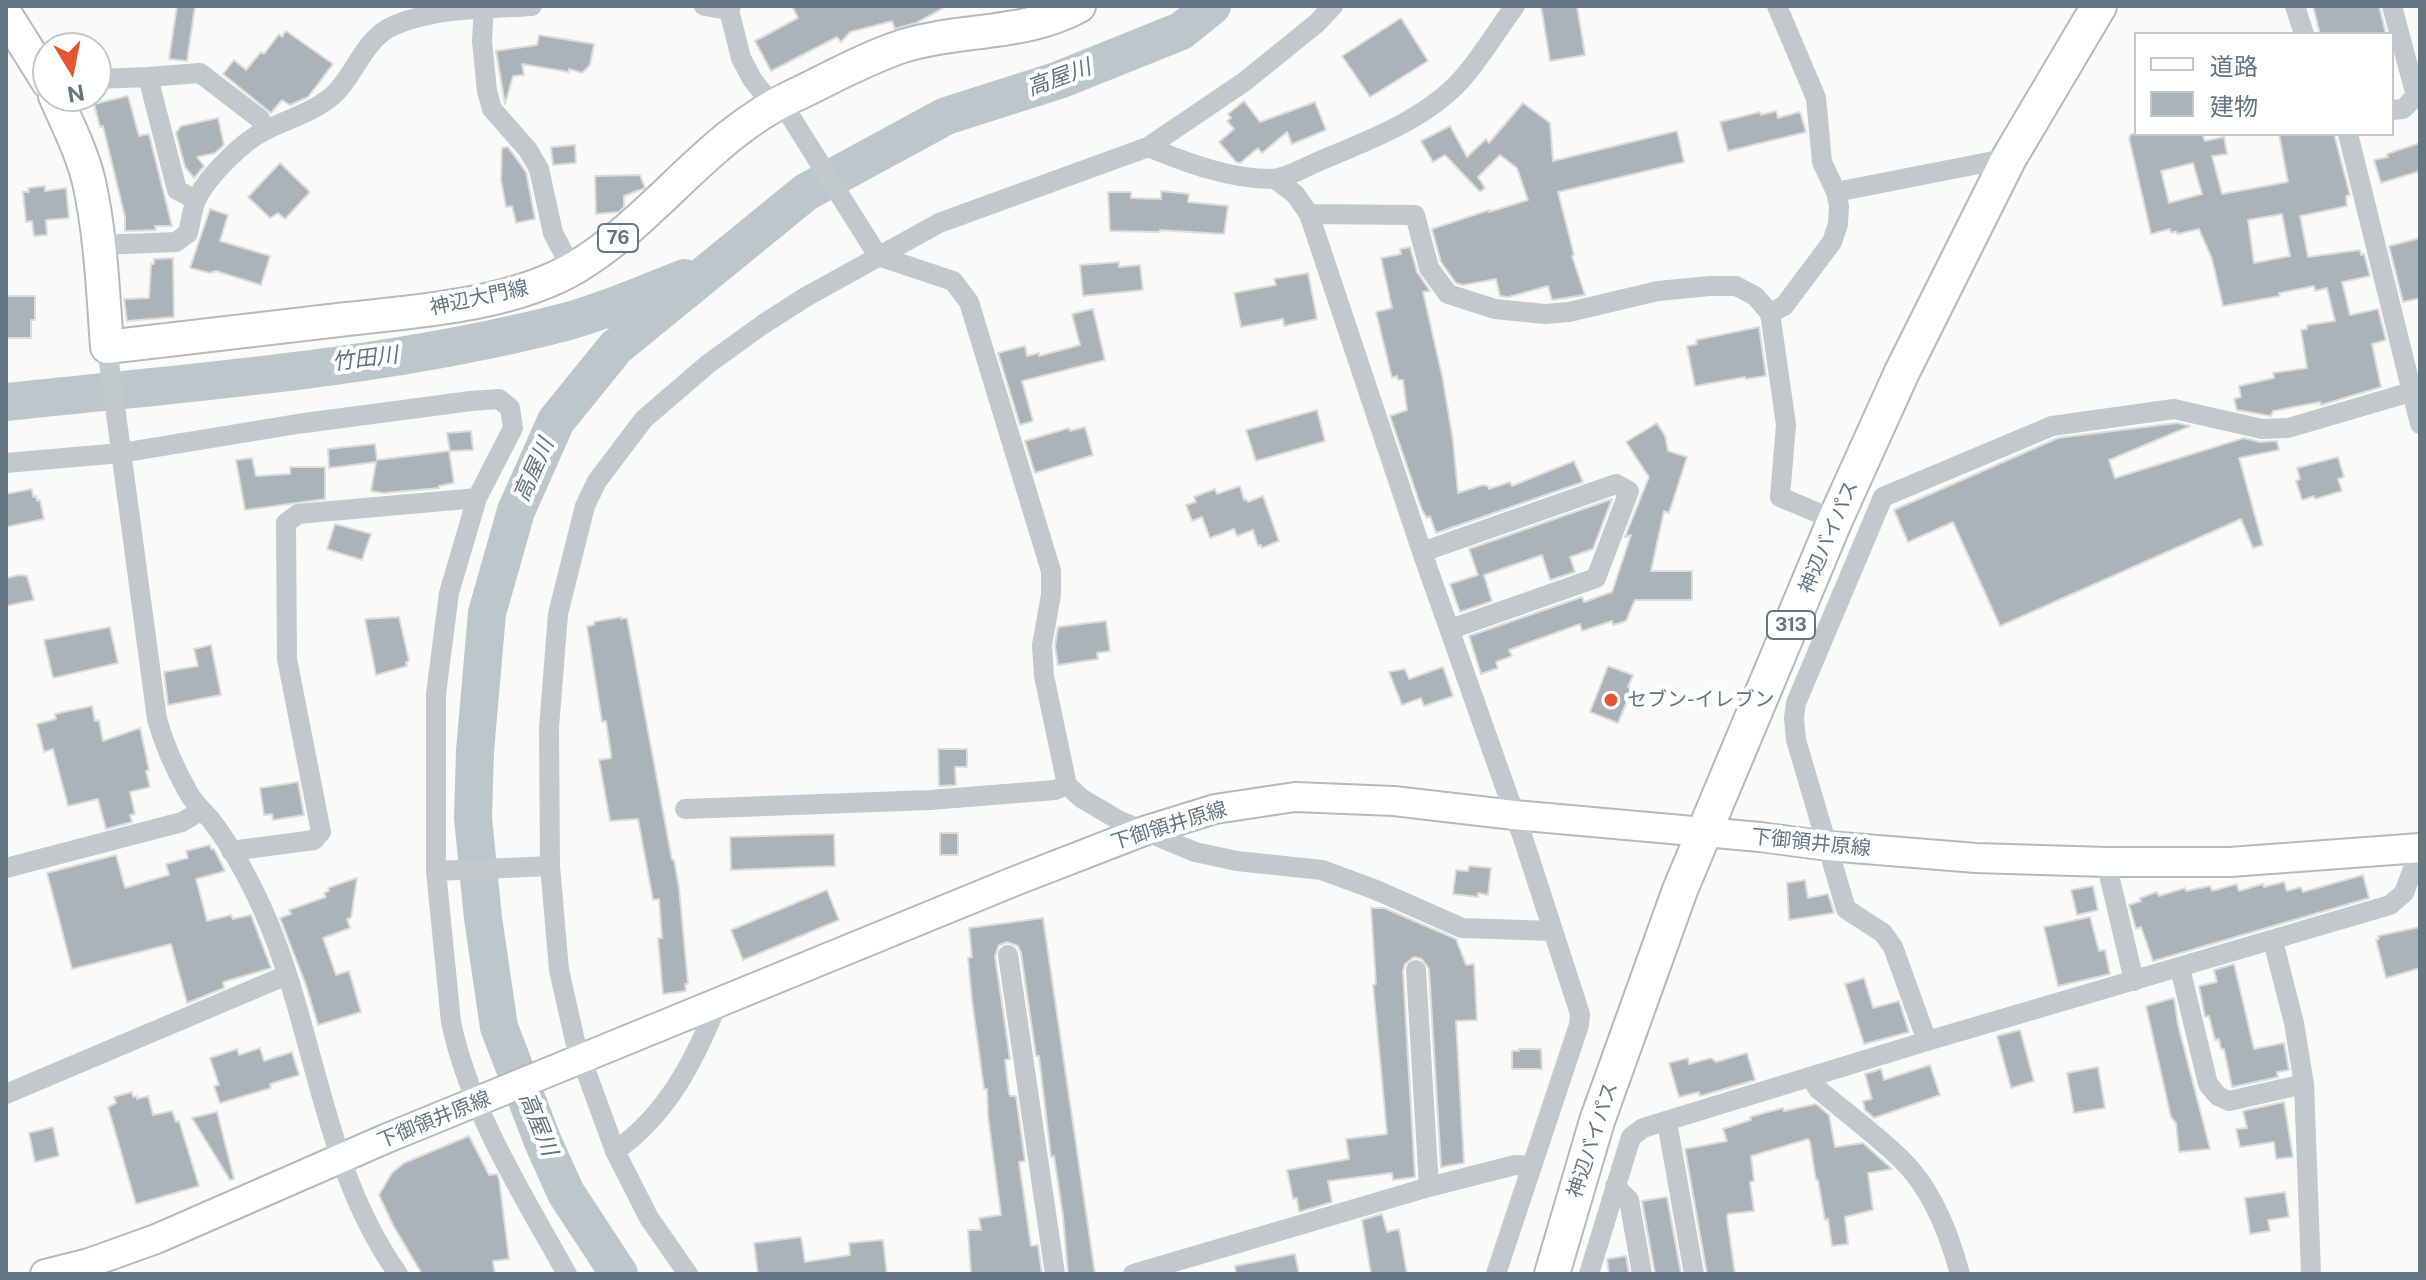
<!DOCTYPE html>
<html>
<head>
<meta charset="utf-8">
<style>
	body { margin:0 }
	#map { position:relative; width:2426px; height:1280px; overflow:hidden; background:#fafaf8; font-family:"Public Sans","Noto Sans JP",sans-serif }
	canvas { display:block }
	.frame { position:absolute; inset:0; border:8px solid #657683; pointer-events:none }
	.legend { position:absolute; left:2134px; top:32px; width:260px; height:104px; box-sizing:border-box; background:#fff; border:2px solid #c1c8cd; margin:0; padding:10px 14px; list-style:none; font-size:24px; color:#657683 }
	.legend li { display:flex; align-items:center; gap:16px; height:40px }
	.legend b { width:40px; border:2px solid #c1c8cd }
	.north { position:absolute; left:32px; top:32px; width:80px; height:80px; box-sizing:border-box; background:#fff; border:2px solid #c1c8cd; border-radius:50%; rotate:170deg; font-size:22px; font-weight:700; line-height:32px; text-align:center; color:#657683 }
	.north::after { content:''; display:block; margin:auto; width:28px; height:36px; background:#e4572e; clip-path:polygon(50% 0,100% 100%,50% 72%,0 100%) }
</style>
</head>
<body>
<div id="map">
<canvas width="2426" height="1280"></canvas>
<div class="frame"></div>
<ul class="legend">
<li><b style="height:10px;background:#fff"></b>道路</li>
<li><b style="height:22px;background:#aab3b9"></b>建物</li>
</ul>
<div class="north">N</div>
</div>
<script>
const c = document.querySelector('canvas').getContext('2d');
c.lineJoin = 'round';
function trace(path, color, width, dash) { c.strokeStyle = color; c.lineWidth = width; c.lineCap = dash ? 'butt' : 'round'; c.setLineDash(dash || []); c.stroke(path); }
function paint(path, color) { c.fillStyle = color; c.fill(path, 'evenodd'); }
function write(font, color, halo, rows, align = 'center') {
  c.font = font + ' "Public Sans","Noto Sans JP",sans-serif'; c.lineWidth = 8; c.setLineDash([]); c.textBaseline = 'middle'; c.strokeStyle = halo; c.fillStyle = color; for (const [text, x, y, turn = 0] of rows) {
    c.save(); c.translate(x, y); c.rotate((+turn || 0) * Math.PI / 180); c.textAlign = isNaN(turn) ? turn : align; if (halo) c.strokeText(text, 0, 0); c.fillText(text, 0, 0); c.restore();
  }
}
trace(new Path2D(`
	M6,402C192,382 383,369 565,322C606,311 646,293 685,278
	M619,1274L566,1193L543,1142L499,1027L483,918L473,818L475,751L487,613L516,511L556,421L616,347L806,192L946,116L1059,80L1181,31L1212,6`), '#bbc7cb', 38);
const building = new Path2D(`
	M177,6H195L187,61L169,59Z
	M792,6H947L916,23L895,29L892,21L850,32L841,42L837,37L771,71L755,41L798,18Z
	M1541,6H1577L1585,55L1550,61Z
	M2313,6H2379L2386,34H2320Z
	M1401,18L1428,61L1370,97L1342,56Z
	M286,31L333,64L308,97L290,105L282,100L271,113L223,74L234,60L246,70L261,52L264,54L279,34L282,37Z
	M539,35L594,44L590,65L582,73L569,69V72L522,64L524,75L513,76L505,104L496,51L537,45Z
	M128,96L139,136L149,134L172,226H155L156,230L125,231V217L103,126L100,127L94,104Z
	M1244,101L1260,122L1315,102L1326,130L1292,144L1287,132L1262,153L1258,148L1240,163L1236,162L1219,142L1234,129L1227,121L1231,118L1228,114Z
	M1523,103L1550,123L1553,161L1677,131L1684,162L1558,192L1574,255L1572,256L1585,295L1552,300L1548,286L1508,297L1500,296L1496,279L1463,285L1456,283L1441,262L1432,229L1489,210V212L1528,200L1517,168L1500,155L1478,177L1485,188L1480,192L1445,155L1433,162L1421,141L1450,126L1467,157L1486,139L1489,143Z
	M1776,111L1778,118L1800,112L1806,132L1728,151L1720,122L1760,112L1761,115Z
	M218,118L224,145L215,153L197,157L204,166L194,178L185,167L176,133L181,126Z
	M2131,134H2202L2205,141L2224,137L2227,154L2212,156L2222,194L2288,182L2279,134H2334L2350,195L2346,196L2347,206L2300,216L2308,257L2360,250L2361,255L2364,254L2370,276L2342,282L2350,315L2378,309L2386,340L2372,344L2381,387L2321,405L2320,402L2273,411L2271,416L2237,410L2234,399L2241,397L2239,386L2274,378L2273,373L2307,368L2301,330L2307,329V325L2335,321L2327,288L2315,291L2314,286L2279,293L2280,296L2223,306L2212,259L2199,229L2177,234L2176,231L2171,233L2170,229L2151,234L2129,138ZM2193,163L2202,194L2169,203L2161,171ZM2282,214L2290,256L2254,263L2248,220Z
	M2420,143V171L2381,183L2374,160L2388,157L2387,154Z
	M575,145L576,163L553,165L551,147Z
	M508,147L526,172L535,219L516,223L512,206L506,207L501,180L502,148Z
	M280,163L310,192L285,219L278,213L270,218L248,197Z
	M640,175L645,188L624,196V207L619,212L596,214L595,176Z
	M45,186V191L66,188L69,218L46,220L47,235L34,236L32,221L26,222L23,192H29L28,188Z
	M1161,191L1189,194L1188,202L1228,206L1224,234L1160,230V232L1110,231L1108,192H1131V198L1161,199Z
	M210,209L228,215L220,241L270,256L261,285L216,271L210,273L190,268Z
	M2420,238V298L2403,302L2389,246Z
	M1410,247L1417,272L1430,291L1423,292L1443,380L1453,441L1458,493L1483,485L1488,486L1489,489L1510,482L1512,486L1574,461L1583,482L1436,533L1430,516L1427,518L1422,510L1390,416L1407,410L1403,380H1398L1397,376L1392,378L1376,312L1392,308L1381,258L1401,254L1400,249Z
	M173,258L174,317L127,321L124,299L149,298L151,264H154V259Z
	M1119,262V267L1140,265L1143,290L1083,296L1080,265Z
	M1308,273L1317,319L1284,326L1283,319L1241,327L1234,293L1276,285L1274,279Z
	M6,296H35V320H31V338H6Z
	M1093,309L1105,360L1022,381L1033,421L1020,425L998,353L1025,346L1027,356L1039,353V356L1080,345L1072,314Z
	M1759,327L1766,376L1746,379L1745,377L1695,386L1687,346L1697,344L1696,340Z
	M1317,410L1325,441L1256,461L1246,430Z
	M1657,423L1665,436L1668,451L1687,457L1669,513L1664,511L1651,571H1692V600H1635L1626,621L1613,625L1612,621L1582,631L1580,624L1530,642L1509,650L1512,656L1496,662L1498,668L1481,674L1469,636L1582,597L1584,602L1612,592L1631,535L1625,537L1649,477L1626,442Z
	M2177,423L2190,426L2109,460L2115,478L2244,438L2260,442L2277,441L2279,450L2239,458L2263,545L2253,548L2241,519L2000,626L1953,522L1908,542L1894,510L2058,438Z
	M1085,427L1093,455L1035,473L1025,441L1069,428L1070,431Z
	M471,431L473,450L450,451L447,433Z
	M375,444L377,460L449,451L454,483L439,486V488L383,493L371,491L376,462L329,468L328,449Z
	M2338,457L2344,477L2338,479L2342,491L2315,499L2314,496L2302,500L2296,481L2300,479L2297,468Z
	M252,458L256,476L290,474V467H325V499L245,510L236,460Z
	M1240,486L1244,500L1246,499L1248,502L1263,496L1279,541L1262,548L1261,545L1258,546L1253,530L1237,536L1234,529L1210,538L1202,517L1192,521L1186,505L1196,502L1194,497L1215,489L1217,494Z
	M32,489L33,497L36,496L37,501L40,500L44,519L6,527V494Z
	M1612,499L1593,549L1570,557L1575,572L1550,580L1542,555L1484,575L1492,601L1460,612L1450,584L1478,575L1469,549Z
	M335,524L371,534L362,560L327,549Z
	M19,575L27,576L34,600L6,606V578Z
	M399,617L409,661L406,662L407,666L376,675L365,619Z
	M621,617V619L627,618L672,860H674L679,888L688,984H685L686,991L663,994L658,938H662L659,899L653,900L638,819L610,821L599,760L611,758V754L606,721L602,722L587,626L594,625V622Z
	M1106,621L1110,651L1097,653L1098,659L1058,665L1055,646L1058,627Z
	M110,627L118,663L53,678L44,640Z
	M211,645L221,695L168,705L164,672L198,666L194,649Z
	M1608,666L1633,675L1628,687L1632,689L1618,723L1590,712Z
	M1443,667L1453,696L1424,706L1421,698L1402,705L1389,672L1405,669L1409,679Z
	M92,706L95,721L99,720L103,741L140,728L149,770L146,771L150,787L130,792L135,814L130,815L132,822L106,829L98,799L68,806L53,749L44,752L37,724L56,719L55,714Z
	M938,749H967V767H955L956,785L939,786Z
	M298,782L304,815L273,820L272,814L264,815L260,788Z
	M940,833H958V855H940Z
	M834,834L835,866L731,870L730,837Z
	M210,845L211,849H214L225,871L196,879L207,921L231,915L233,919L251,915L271,968L223,982L224,988L187,1003L171,944L72,969L47,873L116,855L125,888L169,875L166,864L188,858L186,851Z
	M1469,866L1491,868L1488,895L1478,893V897L1453,894L1456,870L1468,871Z
	M2363,875L2369,898L2153,961L2141,927L2136,929L2129,905L2141,901L2140,898L2157,892L2159,896L2185,888L2186,891L2210,886L2212,891L2237,884L2239,891L2263,884L2264,887L2284,882L2287,891L2301,887L2303,892Z
	M357,878L351,918L347,919L350,928L323,938L336,975L349,971L361,1012L318,1025L306,985L280,918L291,914L289,910L326,897L324,893L329,891L328,888Z
	M1805,880L1808,898L1828,894L1834,913L1789,920L1787,883Z
	M2093,886L2098,910L2077,915L2071,890Z
	M827,890L839,920L743,960L731,930Z
	M1371,908H1384L1456,939L1466,965L1474,964L1477,1020L1456,1021L1464,1163L1441,1167L1429,969L1422,959L1414,957L1405,964L1403,971L1415,1177L1393,1180L1392,1173L1328,1181L1332,1202L1299,1212L1297,1198L1293,1199L1287,1170L1349,1159L1346,1139L1387,1134L1373,985L1376,984Z
	M2090,917L2099,951L2105,950L2110,974L2058,986L2044,927Z
	M1043,918L1095,1274H1068L1063,1216L1054,1156L1051,1157L1039,1056H1036L1021,953L1018,946L1007,942L999,945L995,956L1010,1059L1005,1060L1009,1093L1010,1096H1016L1025,1161L1019,1162L1031,1246L1038,1245L1042,1274H971L968,1230H981L979,1218L1001,1215L988,1116L987,1089H984L972,1000L968,958L972,957L969,928Z
	M2420,927V968L2386,978L2376,940L2379,939L2378,936Z
	M2234,964L2254,1049L2284,1043L2289,1070L2277,1072L2278,1077L2232,1087L2224,1049H2221L2219,1039L2215,1040L2209,1016L2205,1017L2199,986L2217,982L2214,970Z
	M1864,978L1873,1008L1899,1001L1909,1032L1864,1044L1845,984Z
	M2174,998L2178,1025L2210,1149L2179,1152L2176,1123L2171,1117L2146,1006Z
	M2020,1030L2034,1081L2011,1088L1997,1036Z
	M260,1048L264,1061L292,1052L299,1075L270,1084L271,1088L220,1103L214,1086L219,1085L210,1058L237,1049L239,1055Z
	M1519,1049H1541L1542,1069H1512V1051H1519Z
	M1747,1053L1755,1080L1700,1096L1699,1092L1679,1097L1669,1063L1688,1058L1689,1064L1711,1058L1716,1062Z
	M1930,1065L1940,1095L1874,1118L1865,1110L1863,1101L1872,1099L1865,1074L1881,1069L1884,1080Z
	M2098,1067L2105,1108L2074,1113L2067,1073Z
	M132,1092L133,1097L137,1096V1099L148,1096L153,1115L172,1111L176,1122L179,1121L199,1186L136,1204L108,1107L116,1103L114,1097Z
	M2284,1102L2293,1157L2276,1159L2274,1142L2240,1147L2236,1129L2247,1128L2243,1111Z
	M1816,1104L1829,1115L1835,1147L1863,1143L1892,1169L1868,1173L1873,1210L1845,1217L1848,1244L1832,1246L1828,1219L1825,1220L1818,1180H1816L1810,1142L1808,1139L1751,1156L1754,1181L1750,1182L1754,1211L1728,1214L1727,1218L1735,1274H1707L1685,1149L1727,1141L1723,1129L1751,1120L1750,1117L1783,1108L1784,1111Z
	M217,1112L234,1179L230,1180L192,1118Z
	M53,1127L59,1156L35,1162L29,1133Z
	M469,1136L489,1175L497,1174L499,1179L509,1259L493,1261L495,1274H422L393,1225L379,1195L392,1173L404,1163Z
	M2285,1192L2289,1217L2268,1220L2270,1231L2250,1234L2245,1198Z
	M1667,1197L1681,1273L1655,1274L1642,1201Z
	M1382,1214L1387,1232L1399,1229L1407,1274H1371L1362,1220Z
	M801,1237L805,1262L850,1255L849,1243L883,1240L887,1274H758L754,1243Z
	M1295,1254L1299,1274H1236L1235,1266Z
	M1626,1256L1629,1274H1609L1607,1259Z`);
paint(building, '#aab3b9');
trace(building, '#dcdcda', 2);
const secondary = new Path2D(`
	M45,1274L89,1263L156,1239L385,1139L1015,881L1144,831L1215,809L1295,797L1394,801L1514,815L1760,837L1828,846L1976,858L2106,862H2230L2420,848`);
const primary = new Path2D(`
	M6,15L48,82
	M55,96C67,123 82,152 89,182C101,236 103,292 107,347C187,337 267,329 347,319C420,311 512,305 576,267C655,220 708,135 793,96C829,79 866,58 903,46C961,28 1025,36 1079,6`);
const trunk = new Path2D(`
	M1552,1274L1597,1121L1680,890L1835,520L1902,372L2009,158L2099,6`);
trace(secondary, '#b3babf', 32);
trace(primary, '#b5babe', 36);
trace(trunk, '#b4b9bd', 38);
trace(new Path2D(`
	M484,6L482,41L487,91L492,109L528,150L539,169L553,233L572,269
	M704,6L729,10
	M731,6L729,10L741,58L752,79L762,92L787,111L878,256L953,281L969,302L1051,571V595L1042,645L1044,676L1067,785L1081,798L1120,821L1195,852L1237,861L1322,870L1376,890L1462,928L1552,931
	M2295,6L2304,34
	M148,77L200,73L260,119L265,130
	M96,79L148,77L177,190L196,200
	M2392,110L2403,109L2416,96L2392,6
	M2348,134L2420,424
	M1148,147C1187,163 1230,179 1272,179C1288,178 1309,165 1324,159C1370,140 1427,118 1461,80C1481,58 1497,30 1515,6
	M1836,192L2009,158
	M1309,214L1415,215L1429,268L1448,294L1495,309L1545,314L1569,312L1658,291L1710,286H1736L1755,296L1770,313L1786,425L1780,497L1835,520
	M99,245L176,242L188,233C191,222 192,208 197,198C209,175 243,141 266,130C288,119 311,113 331,97C355,77 363,38 395,25C438,7 486,9 532,6
	M1770,313L1784,306L1832,242L1838,224L1839,206L1836,192L1822,162L1816,98L1777,6
	M107,347L157,719C164,744 175,769 188,792C193,802 203,811 211,820C231,846 249,879 263,910C316,1029 321,1165 398,1274
	M6,463L121,453L297,424L471,401L499,399L510,408L513,428L477,498L449,593L436,694V871L451,1022C470,1112 523,1195 567,1274
	M1422,552L1616,484L1629,491L1596,578L1451,629
	M685,809L930,800L1055,790L1067,785
	M231,851L314,840L321,832L287,659L286,523L298,514L477,498
	M2106,862L2134,981
	M6,868L182,822L202,810
	M436,871L550,866
	M2273,941L2294,1023L2304,1084L2311,1274
	M1008,955L1055,1274
	M2180,968L2208,1084L2218,1096L2229,1101L2304,1084
	M1416,970L1429,1187
	M1927,1041L1893,947L1883,933L1846,909L1796,740L1794,718L1796,703L1883,497L2052,426L2174,409L2262,429L2288,428L2411,392
	M1811,1077L1818,1089C1845,1112 1874,1133 1900,1158C1932,1188 1949,1233 1960,1274
	M6,1094L287,975
	M1667,1122L1694,1274
	M615,1151C667,1115 695,1060 718,1002
	M1615,1186L1629,1200L1642,1274
	M688,1274L649,1218L615,1151L575,1041L559,970L550,866L549,728L558,614L585,506L597,481L644,419L708,364L762,325L804,298L939,223L1148,147L1244,82L1317,23L1333,6
	M1133,1274L1429,1187L1515,1165L1532,1166L1579,1025L1580,1014L1523,838L1422,552L1309,214L1295,194L1275,179
	M1496,1274L1532,1166
	M1589,1274L1631,1137L1643,1128L1927,1041L2390,905L2404,893L2420,850`), '#c3c8cc', 20);
trace(secondary, '#fff', 28);
trace(primary, '#fff', 32);
trace(trunk, '#fff', 34);
for (const [x, y, r, color] of [
	[1611,700,8,"#e4572e"]
]) { const dot = new Path2D(); dot.arc(x, y, r, 0, 2 * Math.PI); c.fillStyle = color; c.fill(dot); trace(dot, '#fff', 3); }
for (const [x, y, w] of [
	[618,238,40],
	[1791,625,48]
]) { const box = new Path2D(); box.roundRect(x - w / 2, y - 14, w, 28, 6); c.fillStyle = '#fff'; c.fill(box); trace(box, '#657683', 2); }
write('bold 18px', '#657683', null, [
	["76",618,238],
	["313",1791,625]
]);
write('20px', '#657683', '#fff', [
	["神辺大門線",479,298,-12],
	["神辺バイパス",1829,537,-67],
	["下御領井原線",1169,826,-17],
	["下御領井原線",1811,843,6],
	["下御領井原線",434,1120,-22],
	["神辺バイパス",1593,1140,-72]
]);
write('20px', '#657683', '#fff', [
	["セブン-イレブン",1627,700]
], 'left');
write('italic 22px', '#60757c', '#fff', [
	["高屋川",1059,78,-20],
	["竹田川",365,359,-7],
	["高屋川",534,470,-66],
	["高屋川",538,1124,68]
]);
</script>
</body>
</html>
